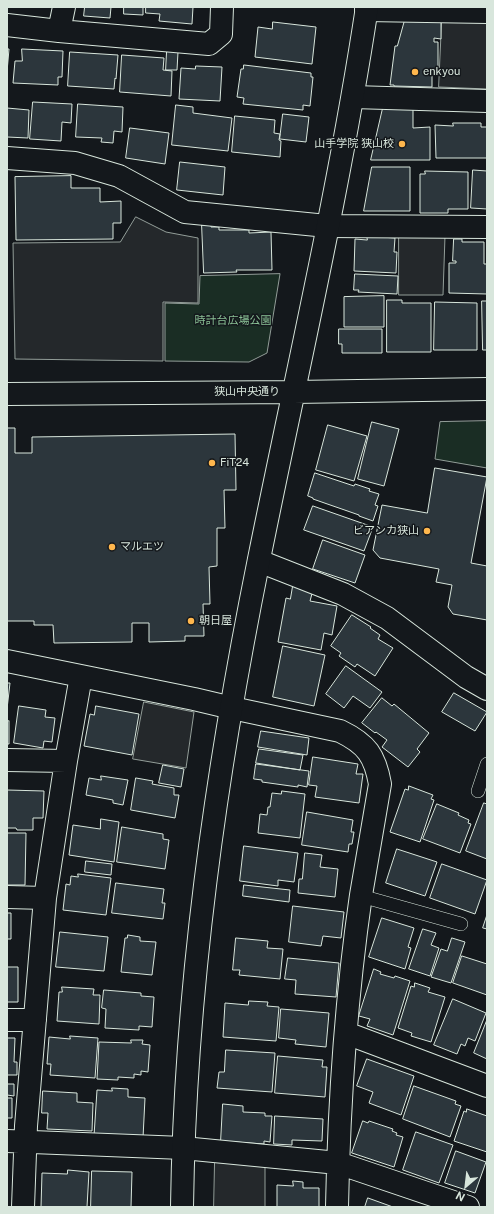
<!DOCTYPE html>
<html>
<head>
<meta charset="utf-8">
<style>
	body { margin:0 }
	#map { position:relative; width:494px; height:1214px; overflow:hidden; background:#14181c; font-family:"Public Sans",sans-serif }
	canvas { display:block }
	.frame { position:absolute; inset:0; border:8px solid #d8e6dc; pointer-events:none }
	.north { position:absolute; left:446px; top:1166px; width:40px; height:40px; -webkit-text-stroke:3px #14181c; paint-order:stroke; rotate:208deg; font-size:11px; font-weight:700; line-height:16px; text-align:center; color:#d8e6dc }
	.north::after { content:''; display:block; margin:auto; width:14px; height:18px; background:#d8e6dc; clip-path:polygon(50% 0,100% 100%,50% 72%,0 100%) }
</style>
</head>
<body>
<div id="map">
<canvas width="494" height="1214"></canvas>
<div class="frame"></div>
<div class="north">N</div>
</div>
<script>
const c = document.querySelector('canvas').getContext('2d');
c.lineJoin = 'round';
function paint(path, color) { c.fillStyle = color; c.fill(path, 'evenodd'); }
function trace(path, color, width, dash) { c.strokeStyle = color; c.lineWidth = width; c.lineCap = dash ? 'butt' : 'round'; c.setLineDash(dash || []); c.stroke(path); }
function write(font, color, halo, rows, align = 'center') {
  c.font = font + ' "Public Sans","Noto Sans JP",sans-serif'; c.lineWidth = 3; c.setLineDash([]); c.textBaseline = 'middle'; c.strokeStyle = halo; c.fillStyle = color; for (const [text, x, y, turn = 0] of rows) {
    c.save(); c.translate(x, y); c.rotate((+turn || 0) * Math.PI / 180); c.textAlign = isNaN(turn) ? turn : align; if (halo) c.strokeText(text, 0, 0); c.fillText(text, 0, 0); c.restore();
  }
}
const green = new Path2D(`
	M280,274L267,353L249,362L165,361V303L199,304L200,276Z
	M487,421V468L435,459L440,422Z`);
paint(green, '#1a2d24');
trace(green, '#939e99', 1);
const parking = new Path2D(`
	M442,21H487V89L439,87Z
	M136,217L166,232L198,238V303L163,302V361L15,359L13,243L120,242Z
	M399,236H445L443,295H399Z
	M144,702L194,712L186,768L133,759Z
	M215,1160L265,1165V1207H214Z`);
paint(parking, '#24282b');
trace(parking, '#939e99', 1);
const building = new Path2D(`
	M85,7H111L110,18L84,16Z
	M124,7H143V15L124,14Z
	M146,7H193L192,24L159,21L160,14L146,13Z
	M405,20L441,21V39L434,38V42H438V69H432V87L394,86V85H390L395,46H397Z
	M273,22L316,27L312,64L255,57L258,27L272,29Z
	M7,49H9L7,72Z
	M22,49L63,51L62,77H58V85L13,83L15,61H22Z
	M167,51L178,52L177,70H166Z
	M70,52L118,55L116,79L115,78L114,89L68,86Z
	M122,55L164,58L163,70L172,71L171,96L120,92Z
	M244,65L311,73V77H313L310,106L303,105V110L243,104L244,98L237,97L241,69H243Z
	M196,66L222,67L220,101L179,99L181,68L195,69Z
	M33,102L72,104L71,123L62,122L61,141L30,139Z
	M78,104L123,107L122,132L114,131L113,143L101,142L102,138L76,137Z
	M7,105V108L29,110L28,138L7,137Z
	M176,105L193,107V113L232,118L228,151L172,145Z
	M383,108H413V128L430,127V160H371Z
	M283,114L309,117L306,142L280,139Z
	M235,116L275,120L274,133L280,134L279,140L281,141L280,157L232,152Z
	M453,123H481V127H487V158H436L435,125L453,126Z
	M130,128L169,133L165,164L126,158Z
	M180,162L225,167L223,195L177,190Z
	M372,167H410V211H364Z
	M473,170L487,171V209L471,208Z
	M425,171L468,172V209H448V213H420V174H425Z
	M71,176V188H100V202L121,201V223H113V239L16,240L15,177Z
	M202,225H211V227H219V230H249V233L271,232L272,270H236L237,272L204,273Z
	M367,236L395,238L394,252H397L396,273L354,271L355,239L367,240Z
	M454,239H462V242H484V264H487V294L449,293V263H456V261H453Z
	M355,274L398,276L397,294L358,292L359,290H354Z
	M384,296V327H344V297Z
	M387,300H402V303H431V352H387Z
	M482,301H487V350H483Z
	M435,302L477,303V350H434Z
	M339,329H382V353H342V344H339Z
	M372,422L399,429L384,486L358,479Z
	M328,425L367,436L354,481L316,470Z
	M7,428H15V453H32V437L235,434L236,490H224L225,528H217V566L209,567L210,604H203L204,636H185V641L149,642V623H132V642L54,643L53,625H34V621H7Z
	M435,468L487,477L471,563L487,566V620L453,614L448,607L452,585L436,582L439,569L380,558L373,550L382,505L427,513Z
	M315,473L354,486L355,484L370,489L369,491L379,494L375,505L378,506L373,521L359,516V515L313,499V498L308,496Z
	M313,506L373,527L364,551L304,530Z
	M323,540L365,555L355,583L313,569Z
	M293,586L313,590L310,601L337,606L332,635L324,633L321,650L278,642L286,598L290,599Z
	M352,615L371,627L370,628L380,635L378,639L393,648L375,676L357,664L355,667L339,656L341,653L331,646Z
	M283,646L325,655L314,706L273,697Z
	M346,666L382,692L370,708L353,696L344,708L326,694Z
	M7,683H10L7,709Z
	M454,693L487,712L475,731L442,712Z
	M382,698L392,706L394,704L429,733L417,749L420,752L408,767L382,747L387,740L376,732L375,733L362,723Z
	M19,706L46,710L45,717L55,718L52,742L44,741L43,748L14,743Z
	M96,706L139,714L132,755L84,746L90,714L94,715Z
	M9,721V744H7V722Z
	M261,731L309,738L307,755L258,747Z
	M259,749L303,755L300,770L256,763Z
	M313,757L358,764L356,774H363L359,803L315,797L317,786L309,785Z
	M256,764L309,771L307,787L298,785V787L262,782V780L254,779Z
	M163,765L184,769L181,787L159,783Z
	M101,776L128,780L123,805L113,803V800L86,795L89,778L101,780Z
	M136,778L153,781L152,784L174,788V795H179L175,818L131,810Z
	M409,786L433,795L431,799L434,800L420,842L390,832L405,789L408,790Z
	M7,790L44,791L43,818H33V830H17L16,828H7Z
	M282,791L305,794L300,838L258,833L260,814L267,815L268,807H270L272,793L281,794Z
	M484,803L487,804V859L466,851Z
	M437,804L459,813L458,815L469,820L468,823L471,824L460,853L423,839Z
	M307,812L353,820L351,832H354L352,844H349L348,852L302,845Z
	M101,819L119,822L114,862L69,855L73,825L100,829Z
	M122,827L163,834V839L169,840L165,869L117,862Z
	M7,833H26L25,885H7Z
	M244,846L298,853L294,882L278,880V886L240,881Z
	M397,849L437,862L425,896L386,883Z
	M305,853L322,855L320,867L338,869L335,897L298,893L299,879H302Z
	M86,861L112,864L111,875L85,872Z
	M442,864L487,880L475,914L430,898Z
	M78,874L111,878L106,915L63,910L66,884L70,885L71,876L78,877Z
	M116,883L164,889L162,903H165L163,919L112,913Z
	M244,885L290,890L289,902L243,896Z
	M293,906L344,912L341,938L323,936L321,946L289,942Z
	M7,913H11V939H7Z
	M487,915V929L483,928Z
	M382,918L414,928L408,947L411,948L405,969L369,957Z
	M423,929L436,933L431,945L439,948L430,976L409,969Z
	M60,932L108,937L104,971L56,967Z
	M128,935L140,937V941L156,942L152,975L121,972L125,938H127Z
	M236,938L268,941L267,948L283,949L280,979L239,975L240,970H233Z
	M452,938L465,942L451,983L431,977L441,949L447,951Z
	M462,956L487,964V995L453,983Z
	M288,958L339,963L336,997L295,994L296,980L285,979Z
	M7,967H18V1002H7Z
	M374,969L381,972L380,974L394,978L395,976L410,981L393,1035L367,1026L370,1019L359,1016Z
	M415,983L430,988L428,992L445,997L431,1042L411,1036L412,1033L398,1028L411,986L414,987Z
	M62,987L94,989L93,995H100L99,1024L57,1021L59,992H62Z
	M104,990L141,993V996L154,997L152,1027L139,1026V1030L105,1028L106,1009L102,1008Z
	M453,999L486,1013L475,1041L468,1038L465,1046L461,1044L457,1054L434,1045Z
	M249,1001L268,1002L267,1006L279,1007L276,1041L223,1037L225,1003L248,1005Z
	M281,1009L329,1013L326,1047L295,1044L296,1040L279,1038Z
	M487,1020V1059L474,1053Z
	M70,1036L98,1038L95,1078L50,1075L51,1064H47L49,1037L70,1039Z
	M7,1038H15L14,1062H17V1075H7Z
	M131,1040H143L142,1044L150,1045L148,1072L141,1071V1075L134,1074V1078L118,1077V1080L97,1079L99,1042L131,1043Z
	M226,1050L275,1053L272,1092L217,1088L219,1072H224Z
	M278,1056L323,1060L322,1067H327L325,1097L275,1093Z
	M367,1059L414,1076L401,1115L369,1103L373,1092L357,1086Z
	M7,1084H14V1096L7,1095Z
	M414,1086L456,1101L455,1104L461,1106L450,1137L403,1119Z
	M112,1088L128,1089V1097L145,1098L143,1138L94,1136L97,1090L112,1091Z
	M43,1091L77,1093V1102L93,1103L92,1131L47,1129L48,1113H42Z
	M7,1098H12V1118H7Z
	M223,1104L243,1106V1112L265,1113V1116H272L270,1142L264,1141V1144L221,1141Z
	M467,1109L487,1116V1152L454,1141L464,1111L466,1112Z
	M275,1116L323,1119L322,1141L292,1140V1145L274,1144Z
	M363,1121L368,1123L369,1121L393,1129L392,1131L397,1133L396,1135L403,1137L394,1167L352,1153Z
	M416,1132L453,1145L439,1183L403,1170Z
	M456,1151L486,1162L475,1193L445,1183Z
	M68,1170L89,1172L87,1207H41L42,1173L67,1174Z
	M92,1171L132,1172L131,1207H91Z
	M293,1181L303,1182V1188H319V1207H277V1185L293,1186Z
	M368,1198L393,1207H365Z`);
paint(building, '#2c363c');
trace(building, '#d8e6dc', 1);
const lane = new Path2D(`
	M478,791L487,764
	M361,896L461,924`);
const street = new Path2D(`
	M366,10L487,12
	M7,25L59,31L209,44L221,34L222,7
	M59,31L64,7
	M353,97L487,101
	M7,158L75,163L119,176L185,212L327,226L487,227
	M259,561L343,594L387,618L466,677L487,689
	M7,661L194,699L232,708L340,731C367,744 375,756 380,784C374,821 367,858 361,895C346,998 339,1103 337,1207
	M7,760L66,761
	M7,897L45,898
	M7,1020H35
	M346,1033L487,1086
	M7,1141L183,1148L338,1163L468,1207
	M23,1207L26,1126L45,898L66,761L81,676`);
const secondary = new Path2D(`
	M7,394L294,392L487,389
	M182,1207C185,989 216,772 259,559C296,375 339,192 367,7`);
trace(lane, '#d8e6dc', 14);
trace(street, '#d8e6dc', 24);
trace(secondary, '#d8e6dc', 24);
trace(lane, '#14181c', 13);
trace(street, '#14181c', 22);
trace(secondary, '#14181c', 22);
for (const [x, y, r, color] of [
	[415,72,4,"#ffb74d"],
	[402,144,4,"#ffb74d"],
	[212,463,4,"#ffb74d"],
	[427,531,4,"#ffb74d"],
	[112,547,4,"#ffb74d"],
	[191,621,4,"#ffb74d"]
]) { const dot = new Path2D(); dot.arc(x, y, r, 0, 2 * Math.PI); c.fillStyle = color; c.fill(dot); trace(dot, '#14181c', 1.5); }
write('11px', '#d8e6dc', '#14181c', [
	["enkyou",423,72],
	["山手学院 狭山校",394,144,"right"],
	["FiT24",220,463],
	["ビアンカ狭山",419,531,"right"],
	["マルエツ",120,547],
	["朝日屋",199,621]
], 'left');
write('11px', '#8ac095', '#14181c', [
	["時計台広場公園",233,321]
]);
write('11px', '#d8e6dc', '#14181c', [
	["狭山中央通り",247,392]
]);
</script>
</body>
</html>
